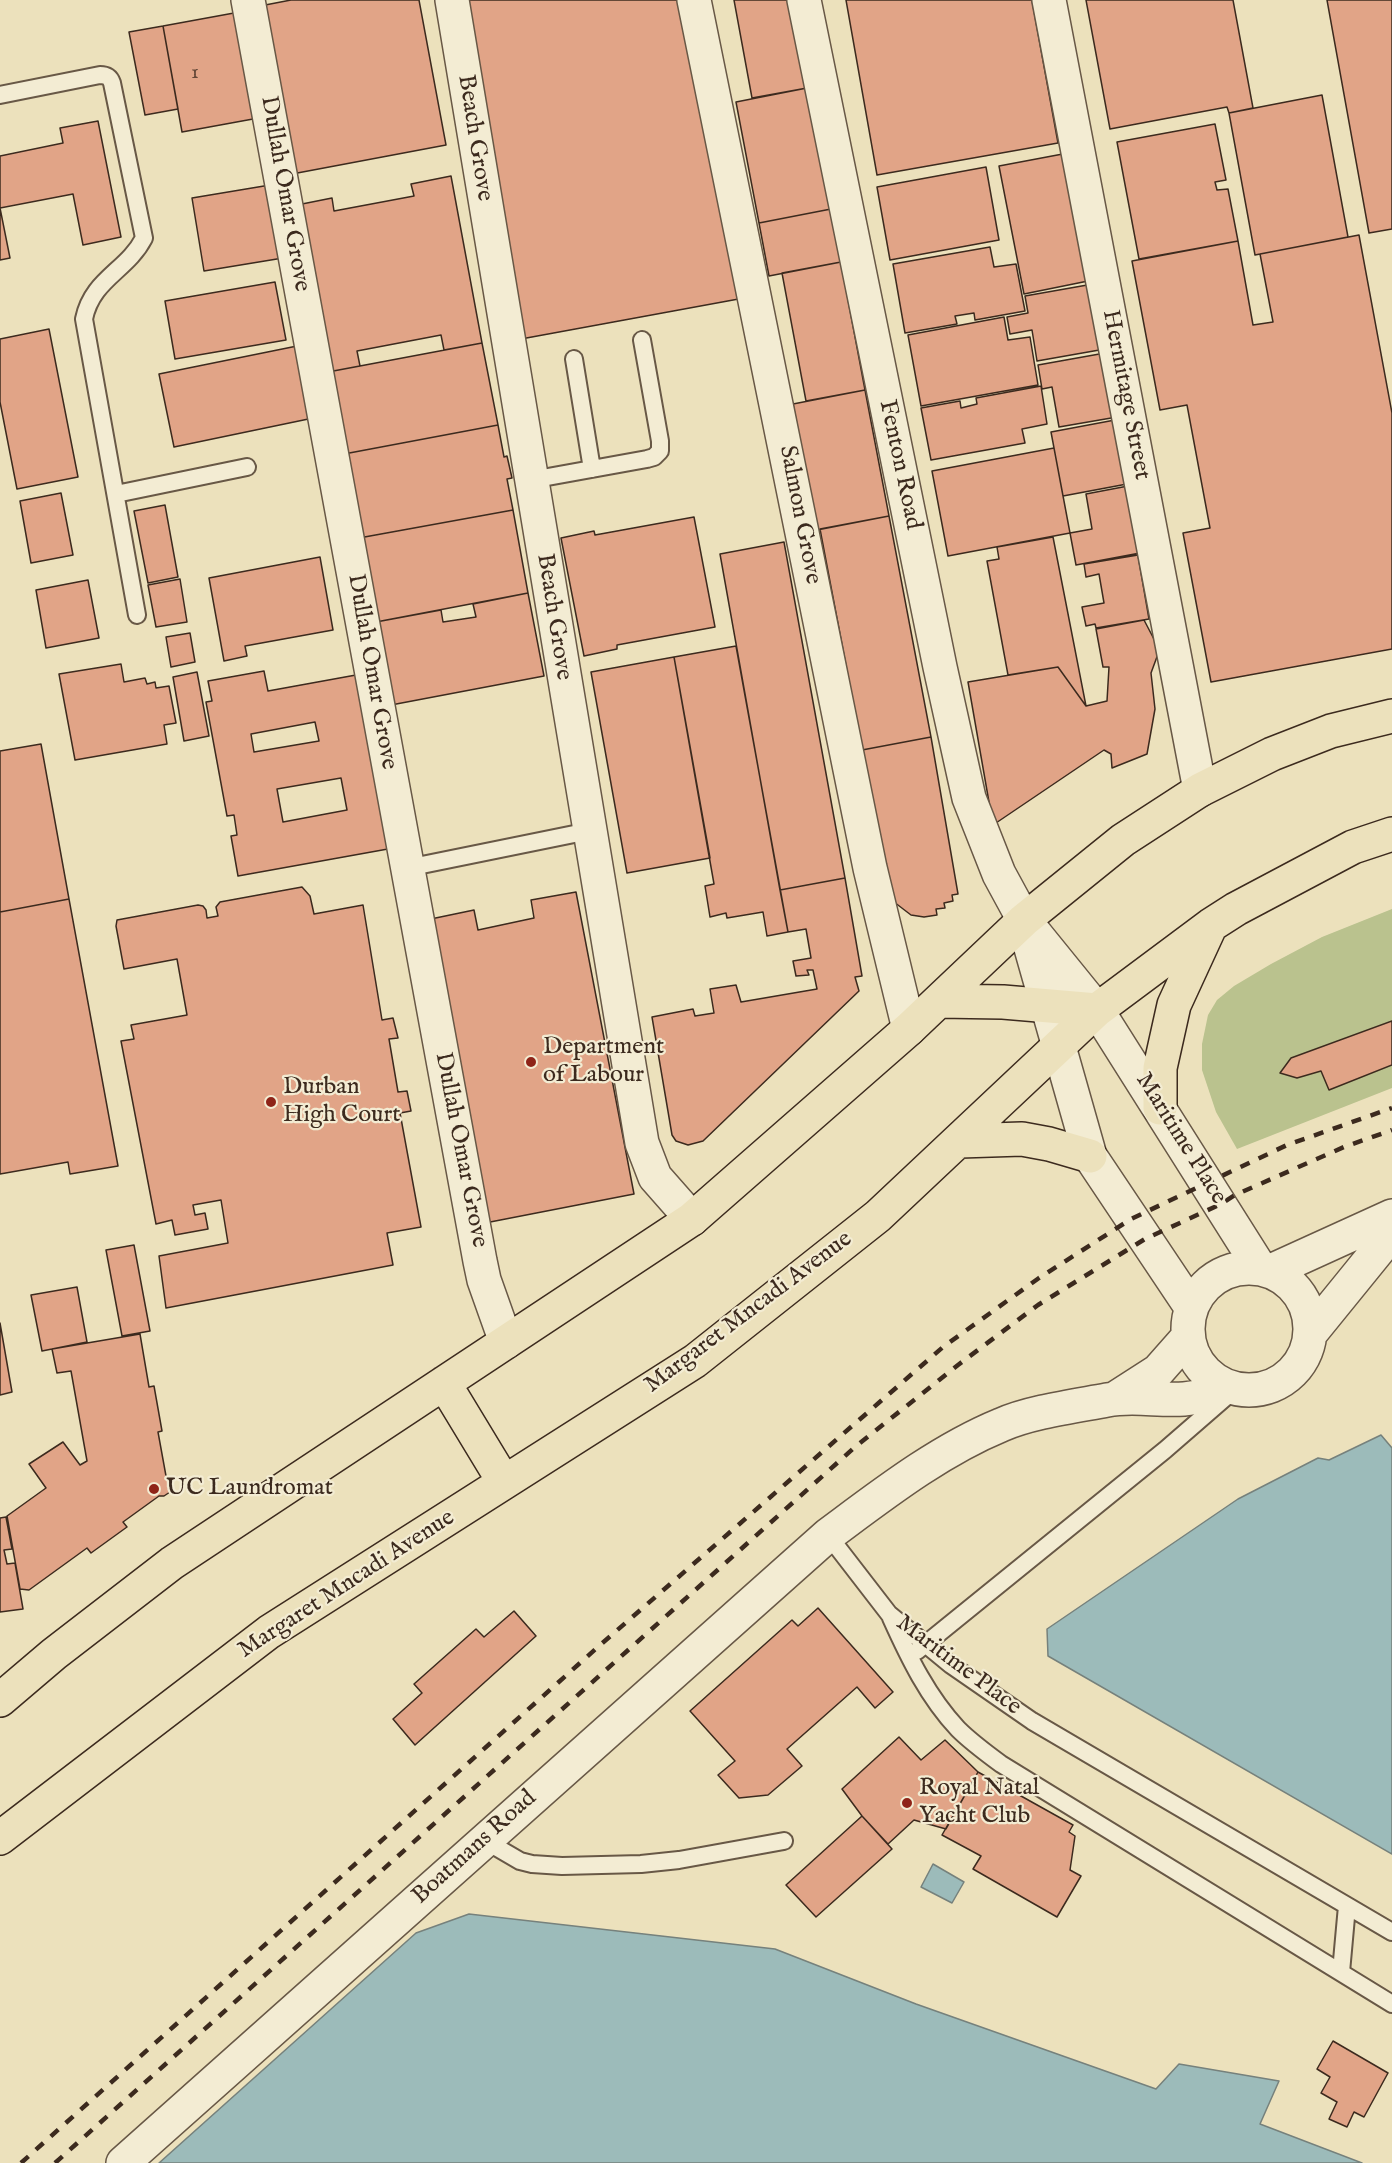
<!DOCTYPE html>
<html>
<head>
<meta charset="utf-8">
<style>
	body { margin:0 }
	canvas { display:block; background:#ece1bc }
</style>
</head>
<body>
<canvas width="1392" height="2163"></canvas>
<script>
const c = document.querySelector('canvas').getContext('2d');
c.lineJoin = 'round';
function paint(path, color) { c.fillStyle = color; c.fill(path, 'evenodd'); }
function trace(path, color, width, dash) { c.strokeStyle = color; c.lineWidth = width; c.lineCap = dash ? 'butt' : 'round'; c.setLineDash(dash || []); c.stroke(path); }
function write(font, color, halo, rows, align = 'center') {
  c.font = font + ' "IM FELL English",serif'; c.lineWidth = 4.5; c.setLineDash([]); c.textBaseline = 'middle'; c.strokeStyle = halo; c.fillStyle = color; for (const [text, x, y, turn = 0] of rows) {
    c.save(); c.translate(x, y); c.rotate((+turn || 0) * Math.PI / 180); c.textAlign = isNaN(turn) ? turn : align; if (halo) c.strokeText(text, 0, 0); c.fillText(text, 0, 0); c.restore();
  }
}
paint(new Path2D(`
	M1392,909V1088L1237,1149L1216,1112L1202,1070V1044L1208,1015L1217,1000L1234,986L1271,964L1322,937Z`), '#bac28e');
const water = new Path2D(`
	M1381,1435L1392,1448V1854L1048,1656L1047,1629L1238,1499L1318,1458L1329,1460Z
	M933,1864L964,1882L952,1903L921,1887Z
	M469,1914L775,1949L916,2004L1156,2089L1179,2064L1279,2081L1260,2124L1362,2163H159L416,1933Z`);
paint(water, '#9cbbba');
trace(water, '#76817c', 1.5);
const building = new Path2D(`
	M291,0H419L446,145L292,174L260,6Z
	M457,0H688L744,298L521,339Z
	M734,0H791L807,88L752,98Z
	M846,0H1032L1058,143L877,175Z
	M1086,0H1233L1253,108L1229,113L1227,107L1110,129Z
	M1327,0H1392V229L1369,233Z
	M234,13L253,119L182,132L163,26Z
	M163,26L178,109L145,115L129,32Z
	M807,88L831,209L759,223L736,102Z
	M1322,95L1348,237L1255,255L1229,113Z
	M98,121L121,237L83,245L73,194L0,208L10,258L0,260V156L63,143L60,128Z
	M1215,124L1226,180L1215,182L1217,190L1228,189L1238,241L1139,259L1117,142Z
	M1068,153L1093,280L1024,294L999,166Z
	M986,167L999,240L890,260L877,187Z
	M451,176L482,343L444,350L441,335L357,351L360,366L328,372L297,205L332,198L334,211L414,196L411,184Z
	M270,185L283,258L204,271L192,198Z
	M831,209L841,262L769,276L759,223Z
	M1359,235L1392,413V649L1211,682L1183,533L1210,528L1187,405L1160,410L1132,261L1238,241L1253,325L1273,322L1260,254Z
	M990,247L994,267L1016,264L1025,311L975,320L974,313L955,316L957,324L905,333L893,264Z
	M841,262L865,390L806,401L782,273Z
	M275,282L286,340L175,359L165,301Z
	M1093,284L1105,349L1037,361L1032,330L1010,334L1007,317L1028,313L1025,296Z
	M1004,317L1008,340L1030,337L1038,385L921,406L908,335Z
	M49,329L78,477L17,489L0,402V339Z
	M482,343L498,425L344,454L328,372Z
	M302,345L318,417L174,447L159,374Z
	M1105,353L1117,417L1059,427L1052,387L1042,389L1038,365Z
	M1041,386L1047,424L1022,429L1025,443L931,460L921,408L960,401L961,408L977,404L976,398Z
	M865,390L889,516L817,530L793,404Z
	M1115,420L1127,484L1063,496L1051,432Z
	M498,425L504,457L507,456L512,478L507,479L513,510L359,538L344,454Z
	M1054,448L1070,533L948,556L932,471Z
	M1128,486L1140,553L1076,565L1070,533L1092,529L1086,494Z
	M61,493L73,555L31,563L20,501Z
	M165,505L178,577L148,583L134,511Z
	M513,510L528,593L376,622L359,538Z
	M889,516L931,737L862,750L820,529Z
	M694,517L715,627L617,645V649L584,656L561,538L594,531L595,535Z
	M1053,537L1086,706L1058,667L1008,675L987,561L999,559L997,547Z
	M784,542L845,878L780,890L720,554Z
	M1138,555L1149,619L1096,628L1095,624L1086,626L1082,607L1104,603L1099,574L1086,577L1084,564Z
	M320,557L333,630L245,646L247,656L224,661L209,578Z
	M180,579L187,622L156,627L148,585Z
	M88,580L99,638L46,648L36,590Z
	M528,593L544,676L391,705L376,622L441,610L443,622L476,617L473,604Z
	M1144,620L1156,643L1158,654L1151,673L1155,709L1147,754L1112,768L1111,754L1104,750L993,825L968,682L1058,667L1086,706L1107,701L1109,667H1103L1096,629Z
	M190,633L195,662L171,667L166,637Z
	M736,646L788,932L767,936L763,912L727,918L726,913L710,917L705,886L714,884L674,657Z
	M674,657L710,858L627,873L591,672Z
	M121,664L124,682L145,678L147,684L155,682L156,688L169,686L176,723L164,725L167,744L75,760L59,674Z
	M264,671L268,691L367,673L399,847L238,876L231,836L237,835L234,815L227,816L206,702L212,701L208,681ZM315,722L319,741L254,752L251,734ZM341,778L347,810L283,822L277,789Z
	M197,672L209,736L184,741L173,677Z
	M931,737L958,894L952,895L953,901L944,903L945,908L936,909L937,915L924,917L911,915L894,902L862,750Z
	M41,744L69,899L0,912V751Z
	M845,878L862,976L855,977L859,991L703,1141L688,1145L676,1141L672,1135L652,1017L693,1009L695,1016L714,1013L710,989L736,985L741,1002L817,989L813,970H807L809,975L796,976L793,961L811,958L806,929L788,932L780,890Z
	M302,887L310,896L314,914L363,905L382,1020L393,1018L398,1038L389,1039L398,1092L407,1091L411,1111L400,1113L421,1227L387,1233L393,1265L166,1308L159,1256L228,1243L221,1200L193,1205L195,1215L205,1213L208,1229L175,1235L172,1220L156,1224L121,1041L134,1039L131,1025L187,1015L177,959L124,969L116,926L117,920L198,905L203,906L206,910L207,918L218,916L216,907L220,902Z
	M576,892L634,1194L485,1223L426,920L474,910L478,930L534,918L531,900Z
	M69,899L118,1166L70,1174L68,1162L0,1174V912Z
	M1392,1021V1065L1329,1090L1321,1071L1297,1078L1280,1073L1291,1058Z
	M134,1245L150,1331L122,1336L106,1250Z
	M77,1287L87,1342L42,1351L31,1295Z
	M0,1323L12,1392L0,1395Z
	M140,1334L149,1387L154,1386L162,1431L158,1432L166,1476L171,1484L170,1492L164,1496H159L123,1522L127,1527L91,1553L87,1548L29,1590L20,1589L7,1516L46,1488L29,1464L63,1442L80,1465L87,1461L71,1371L57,1373L52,1349Z
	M6,1517L12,1549L4,1550L7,1564L15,1563L23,1609L0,1612V1518Z
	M818,1608L893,1692L875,1708L857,1687L787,1749L802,1766L768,1795L739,1798L718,1775L735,1761L690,1711L792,1620L798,1626Z
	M514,1611L536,1636L415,1745L393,1719L422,1693L414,1684L476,1629L484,1637Z
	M899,1737L921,1760L945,1740L978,1772L946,1829L914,1820L888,1844L862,1816L842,1789Z
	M978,1772L1073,1825L1069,1832L1075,1836L1070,1870L1081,1876L1057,1917L973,1869L981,1856L942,1835Z
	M862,1816L892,1849L816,1917L786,1885Z
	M1333,2041L1388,2073L1364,2117L1354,2112L1347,2127L1329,2119L1337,2102L1321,2093L1330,2077L1317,2069Z`);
paint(building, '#e1a487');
trace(building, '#3c2a1e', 1.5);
const lane = new Path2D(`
	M0,95L100,75C107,75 110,77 112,83L144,238C127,271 92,279 84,319L137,615
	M574,359L592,469
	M531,480L647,459L654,457L660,451V441L642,340
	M116,494L247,467
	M407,868L589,831
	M828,1535L889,1614L951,1665L1032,1721L1392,1932
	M891,1618C909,1658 928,1697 958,1729C971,1742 986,1753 1001,1764L1392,2004
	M917,1651L1165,1450L1226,1397
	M484,1840L520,1861L532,1864L562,1866L641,1864L679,1860L784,1841
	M1341,1972L1347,1906`);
const street = new Path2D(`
	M248,0L480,1261L484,1280L506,1342
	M452,0L642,1143L655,1177L692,1219
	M694,0L870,868L909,1029
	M804,0L940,667L969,798L999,874L1024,920L1097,1010L1260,1268
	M1049,0L1200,790
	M1027,934L1090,1156L1191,1307
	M1188 1329a61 61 0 1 1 122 0a61 61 0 1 1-122 0Z
	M1271,1271L1392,1216
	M1310,1334L1392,1233
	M1116,1398L1158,1371L1188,1337
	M123,2163L828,1535C882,1495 938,1451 1001,1425C1030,1412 1075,1406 1107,1400C1132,1395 1159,1401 1184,1399C1200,1398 1213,1393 1227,1386`);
const primary = new Path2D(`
	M939,1001L1003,1002L1097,1010
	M1160,1108V1068L1174,1005L1209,929
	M960,1141L1022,1139L1049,1144L1090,1156
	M444,1383L504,1482
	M0,1700L54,1654L172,1563L692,1219L909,1029L1024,920L1123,840L1200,790L1272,754L1331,731L1392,716
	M0,1838L269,1632L695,1361L878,1216L1097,1010L1211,925L1236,909L1353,847L1392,834`);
trace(lane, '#685846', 20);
trace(street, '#685846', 36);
trace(primary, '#3c2a1e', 36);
trace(lane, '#f3ecd3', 16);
trace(street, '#f3ecd3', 33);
trace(primary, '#ece1bc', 33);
trace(new Path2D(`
	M21,2163L599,1646L943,1347L1039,1278L1131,1219L1287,1145L1392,1108
	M55,2163L855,1447L958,1365L1038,1305L1145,1239L1221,1204L1235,1195L1344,1147L1392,1130`), '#3c2a1e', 4.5, [10, 10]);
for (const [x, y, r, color] of [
	[531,1062,6,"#8f2418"],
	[271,1102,6,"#8f2418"],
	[154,1489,6,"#8f2418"],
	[907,1803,6,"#8f2418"]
]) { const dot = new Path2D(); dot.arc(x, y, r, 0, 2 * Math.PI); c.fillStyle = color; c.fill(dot); trace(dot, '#f3ecd3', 2); }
write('21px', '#654838', null, [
	["1",195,74]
]);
write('24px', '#3c2a1e', '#f3ecd3', [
	["Beach Grove",474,138,81],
	["Dullah Omar Grove",284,194,80],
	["Hermitage Street",1125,395,79],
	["Fenton Road",899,465,78],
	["Salmon Grove",799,515,79],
	["Beach Grove",553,617,81],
	["Dullah Omar Grove",371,672,80],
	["Maritime Place",1180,1139,58],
	["Dullah Omar Grove",460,1150,79],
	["Margaret Mncadi Avenue",749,1313,-37],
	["Margaret Mncadi Avenue",347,1585,-33],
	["Maritime Place",958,1666,37],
	["Boatmans Road",475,1848,-42]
]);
write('24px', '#3c2a1e', '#f3ecd3', [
	["Department",543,1048],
	["of Labour",543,1076],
	["Durban",283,1088],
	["High Court",283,1116],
	["UC Laundromat",166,1489],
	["Royal Natal",919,1789],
	["Yacht Club",919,1817]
], 'left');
</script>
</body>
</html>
